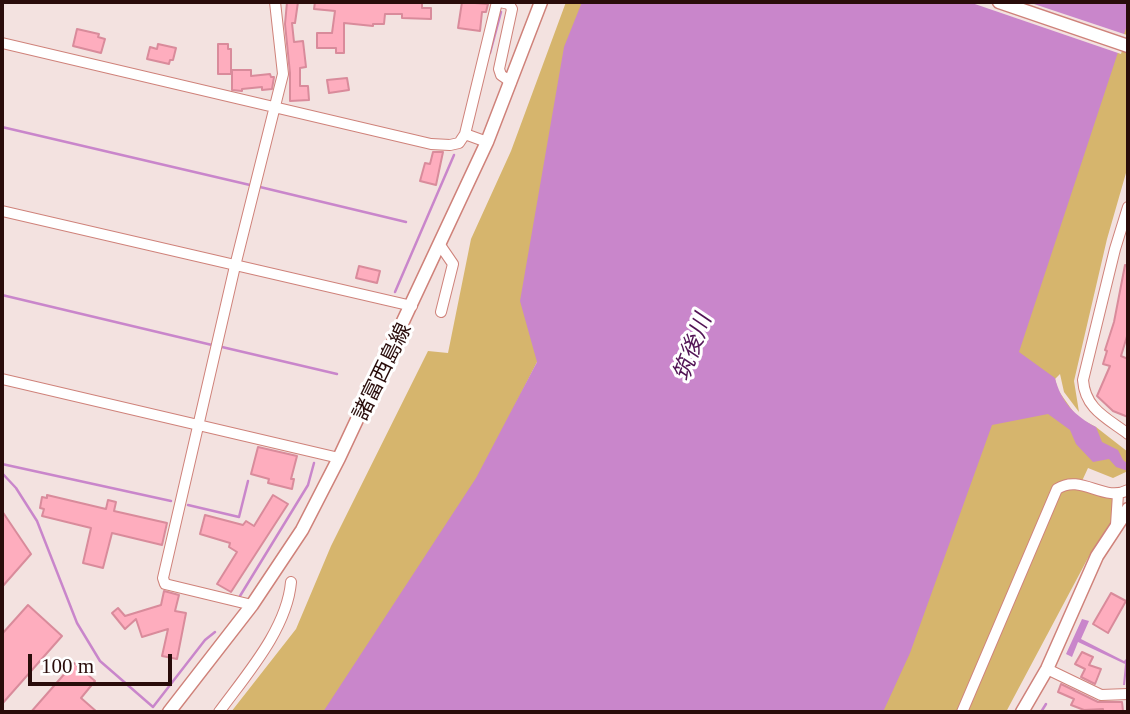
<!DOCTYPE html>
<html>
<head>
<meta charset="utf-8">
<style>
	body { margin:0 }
	#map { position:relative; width:1130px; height:714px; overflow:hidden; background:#f3e2e0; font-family:Georgia,serif }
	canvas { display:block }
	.frame { position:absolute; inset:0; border:4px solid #290c0a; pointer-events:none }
	.scale { position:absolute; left:28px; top:654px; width:144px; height:32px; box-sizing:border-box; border:4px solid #290c0a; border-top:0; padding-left:9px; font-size:21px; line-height:24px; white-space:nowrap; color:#290c0a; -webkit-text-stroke:5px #fff; paint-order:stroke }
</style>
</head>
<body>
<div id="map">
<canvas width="1130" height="714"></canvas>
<div class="frame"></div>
<div class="scale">100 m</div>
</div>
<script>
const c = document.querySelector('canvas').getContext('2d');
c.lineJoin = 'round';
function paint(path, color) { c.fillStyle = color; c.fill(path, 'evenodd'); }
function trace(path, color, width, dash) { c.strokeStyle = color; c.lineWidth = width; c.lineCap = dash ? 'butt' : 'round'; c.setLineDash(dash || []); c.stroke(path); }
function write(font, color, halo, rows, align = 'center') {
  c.font = font + ' Georgia,"Noto Sans JP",serif'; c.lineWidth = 6; c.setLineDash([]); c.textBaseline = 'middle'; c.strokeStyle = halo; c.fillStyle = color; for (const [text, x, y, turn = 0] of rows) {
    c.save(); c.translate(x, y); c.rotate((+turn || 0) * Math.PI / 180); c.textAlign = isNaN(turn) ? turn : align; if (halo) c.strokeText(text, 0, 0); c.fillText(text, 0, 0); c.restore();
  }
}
paint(new Path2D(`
	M566,2H606L537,362L359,712H231L296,629L331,546L428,351L448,353L471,239L511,151Z
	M1128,2V166L1107,239L1074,381L1079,412L1064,392L1060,374L1055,379L1058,390L1077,417L1096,427L1128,452V471L1113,478L1088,468L1082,481L1066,479L1055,488L960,712H857L979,374Z
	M1065,486L1079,487L1114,499V519L1088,558L1006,712H965L1054,498Z`), '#d6b56d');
paint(new Path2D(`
	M582,2H1128V22L1019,352L1055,378C1061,402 1075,416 1096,427L1102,442L1118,450L1123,460L1128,464V471L1116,467L1109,459L1093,462L1076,444L1070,430L1048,414L992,425L910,653L883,712H323L476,478L537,362L520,301L564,47Z
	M1082,619L1089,621L1081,639L1124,661L1128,657L1125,685H1123L1125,664L1078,642L1072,657L1066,654Z`), '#c986cb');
paint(new Path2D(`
	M969,2H1028L1127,35L1121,54Z`), '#f3e2e0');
trace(new Path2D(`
	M490,53L501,12
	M2,127L250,185
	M260,187L406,222
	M395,292L454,155
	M2,295L212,345
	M222,347L337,374
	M2,464L171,501
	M2,473L16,488L37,521L77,623L100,661L153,707L205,640L215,632
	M188,505L239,517L248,481
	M240,596L308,485L314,463
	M1041,712L1046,704`), '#c986cb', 2.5);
const building = new Path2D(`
	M287,2H298L295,23H292L294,42L303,41L306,67L300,68V86H308L309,100L290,101V73L285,24Z
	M315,2L422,3V8H431V19L402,18V14H385L384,24H373V26L344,23V53H336V48H317V33H332L335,11L314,9Z
	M462,2L488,4L486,12H482L480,31L458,28Z
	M77,29L99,34L98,37L105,39L101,53L73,46Z
	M158,44L176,48L173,60H170L169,64L147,59L150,47L157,49Z
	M218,44H228V49H231V74H218Z
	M232,70H251V76L270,74L271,77H274L272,89L262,90V87L242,89V91L232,90Z
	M347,78L349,90L329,93L327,80Z
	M433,152H443L436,185L420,181L425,163L430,164Z
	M1125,265L1128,266V333L1121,356L1128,359V417L1113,411L1097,396L1110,366L1103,364L1107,351L1105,350L1114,322Z
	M359,266L380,271L377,283L356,278Z
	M258,447L297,456L291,479H294L292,489L268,483L269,479L251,474Z
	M47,495L106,509L108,500L116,502L114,511L167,523L162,545L112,533L103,568L83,563L91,528L42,516L44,509L40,508L42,497L47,498Z
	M273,495L288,504L231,592L217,584L237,552L229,547L230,543L200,534L205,515L243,525L246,521L254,526Z
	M2,511L31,554L2,587Z
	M164,591L179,595L175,611L186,613L177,659L162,656L168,629L142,637L136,619L125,629L112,613L118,608L125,616L161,605Z
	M1111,593L1126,601L1108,633L1093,624Z
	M28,605L62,636L2,704V634Z
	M1082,652L1093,657L1089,665L1101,669L1095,684L1081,677L1085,669L1075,664Z
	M74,663L95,681L81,698L97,712H31Z
	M1061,684L1098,702H1122L1123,711L1103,712V709L1084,710L1071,705L1074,699L1058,692Z`);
paint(building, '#feadbe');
trace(building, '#d98b9b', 2);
const minor = new Path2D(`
	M500,2L509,4L512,9L499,69L501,75L511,82
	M2,43L431,144L450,145L459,143L465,134L497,2
	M465,134L487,142
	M1128,207L1115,249L1083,380C1085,409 1107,418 1128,434
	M2,211L412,306
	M440,245L453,264L441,312
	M2,379L339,458
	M1116,525L1118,494
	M252,605L165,584L163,578L235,266L283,74L275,2
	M1047,669L1101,695L1128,694
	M219,712C246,675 287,629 291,582
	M962,712L1057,489C1081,473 1104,503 1128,490`);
const major = new Path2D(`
	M999,2L1128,46
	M169,712L252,605L302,530L339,458L487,142L541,2
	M1022,712L1047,669L1097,556L1128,509`);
trace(minor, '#cf827a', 12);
trace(major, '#cf827a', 15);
trace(minor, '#fff', 10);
trace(major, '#fff', 12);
write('21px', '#290c0a', '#fff', [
	["諸富西島線",381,371,-64]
]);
write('italic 23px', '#511354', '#fff', [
	["筑後川",691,347,-70]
]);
</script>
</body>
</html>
